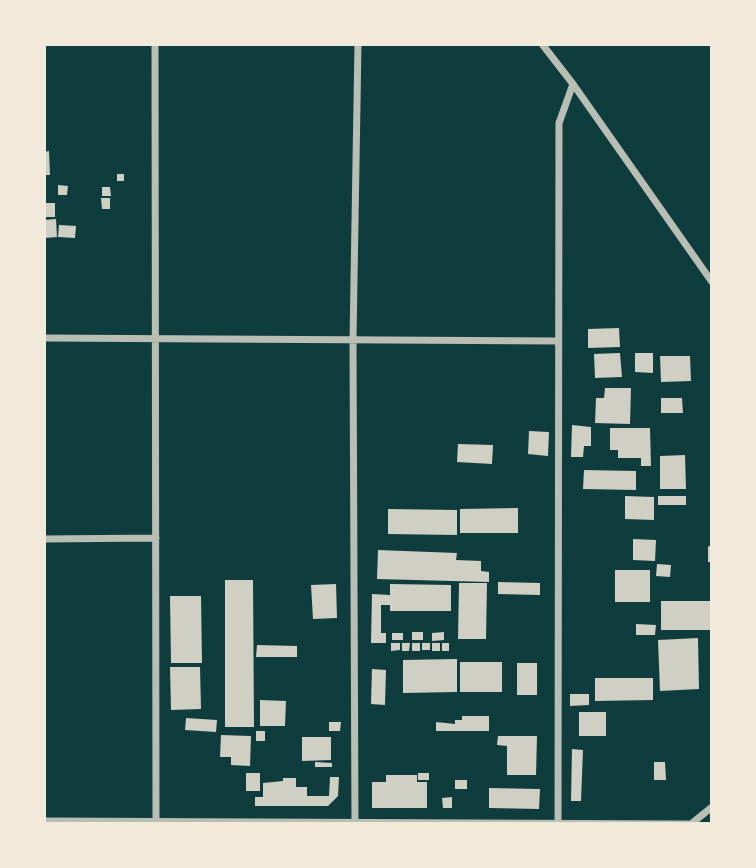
<!DOCTYPE html>
<html>
<head>
<meta charset="utf-8">
<style>
	body { margin:0 }
	#map { position:relative; width:756px; height:868px; overflow:hidden; background:#0f3d3e; font-family:"Public Sans",sans-serif }
	canvas { display:block }
	.frame { position:absolute; inset:0; border:46px solid #f1e9da; pointer-events:none }
</style>
</head>
<body>
<div id="map">
<canvas width="756" height="868"></canvas>
<div class="frame"></div>
</div>
<script>
const c = document.querySelector('canvas').getContext('2d');
c.lineJoin = 'round';
function paint(path, color) { c.fillStyle = color; c.fill(path, 'evenodd'); }
function trace(path, color, width, dash) { c.strokeStyle = color; c.lineWidth = width; c.lineCap = dash ? 'butt' : 'round'; c.setLineDash(dash || []); c.stroke(path); }
paint(new Path2D(`
	M49,151L50,175H44V152Z
	M117,174H124V181H117Z
	M58,185L68,186L67,195H58Z
	M102,187H110L111,196H102Z
	M101,198H110V209H102Z
	M44,203H55V217H44Z
	M56,219L57,237L45,238L44,220Z
	M59,225L76,226L75,238L58,237Z
	M619,328L620,347L588,348V329Z
	M620,353L622,377L595,378L594,354Z
	M635,353H653V373L635,372Z
	M660,356H690L691,381L661,382Z
	M605,388H631L630,424L595,423L596,398H604Z
	M661,398H682L683,413H661Z
	M572,425L591,427V446H584L583,457H571Z
	M610,428H650L651,466H641V458H618V450H610Z
	M529,431L549,432L548,456L528,454Z
	M458,444L493,445L492,464L457,462Z
	M685,455L686,489H660V456Z
	M584,470L636,471V490L583,489Z
	M625,496L654,497V520L625,519Z
	M658,496H686V505H658Z
	M518,508V533H460V509Z
	M388,509L457,510V535L388,534Z
	M633,539L656,540L655,561L633,560Z
	M708,546L712,547V562H708Z
	M378,550L457,553L456,560L481,561V571L489,572V582L377,579Z
	M657,564L671,565L670,577L656,576Z
	M615,570H650V602H615Z
	M225,580H253L254,727H225Z
	M498,582L540,583V595L498,594Z
	M459,583H487L486,639H458Z
	M336,584L337,618L313,619L311,585Z
	M390,584L451,585V611H390V605H381V633H386V643H371L372,594L390,595Z
	M170,596H201L202,663H171Z
	M661,601H712V630H661Z
	M636,624L656,625L655,635H636Z
	M412,632H423V640H412Z
	M444,632V640L432,641V633Z
	M392,633H403V640H392Z
	M698,638L699,689L660,691L658,640Z
	M391,643H400V650L391,651Z
	M402,643H410L409,651H402Z
	M412,643H420V651H412Z
	M422,643H430V650H422Z
	M432,643H440V651H432Z
	M442,643H449V651H442Z
	M257,645L297,646V657H256Z
	M457,659V692L403,693V660Z
	M460,662H502V692H460Z
	M517,663H537V695H517Z
	M170,667H200L201,709L171,710Z
	M372,669L386,670L385,705L371,704Z
	M595,678H653V700L595,701Z
	M570,694H589V705L570,706Z
	M260,700L286,701L285,726H260Z
	M579,712H606V736H579Z
	M462,716H489V731H436V722L455,724V720H462Z
	M186,718L217,720L216,732L185,730Z
	M329,722H341L340,731H329Z
	M256,731H265V741H256Z
	M221,735L251,736L250,766L231,765V757H220Z
	M498,736H537L536,775H507V746L497,745Z
	M302,737H331V760L302,761Z
	M572,749L583,750L581,801H571Z
	M315,762L332,763V767H315Z
	M654,762H665L666,780H654Z
	M246,773H260V791H246Z
	M418,773H429V780H418Z
	M386,775H417V782H427V808H372V782H386Z
	M330,777H339L338,796L328,806H255V797H263V783L283,781V778H296V787H307V796H329Z
	M455,780H467V789H455Z
	M489,788L540,789L539,809L489,808Z
	M452,797V808H443L442,798Z`), '#cfcfc3');
trace(new Path2D(`
	M155,44L156,820
	M542,44L573,84L712,282
	M44,338L557,341
	M44,539L156,538
	M44,821L691,824
	M355,824L353,340L358,44
	M558,824L559,123L573,84
	M691,824L712,807`), '#b8beb3', 7);
</script>
</body>
</html>
